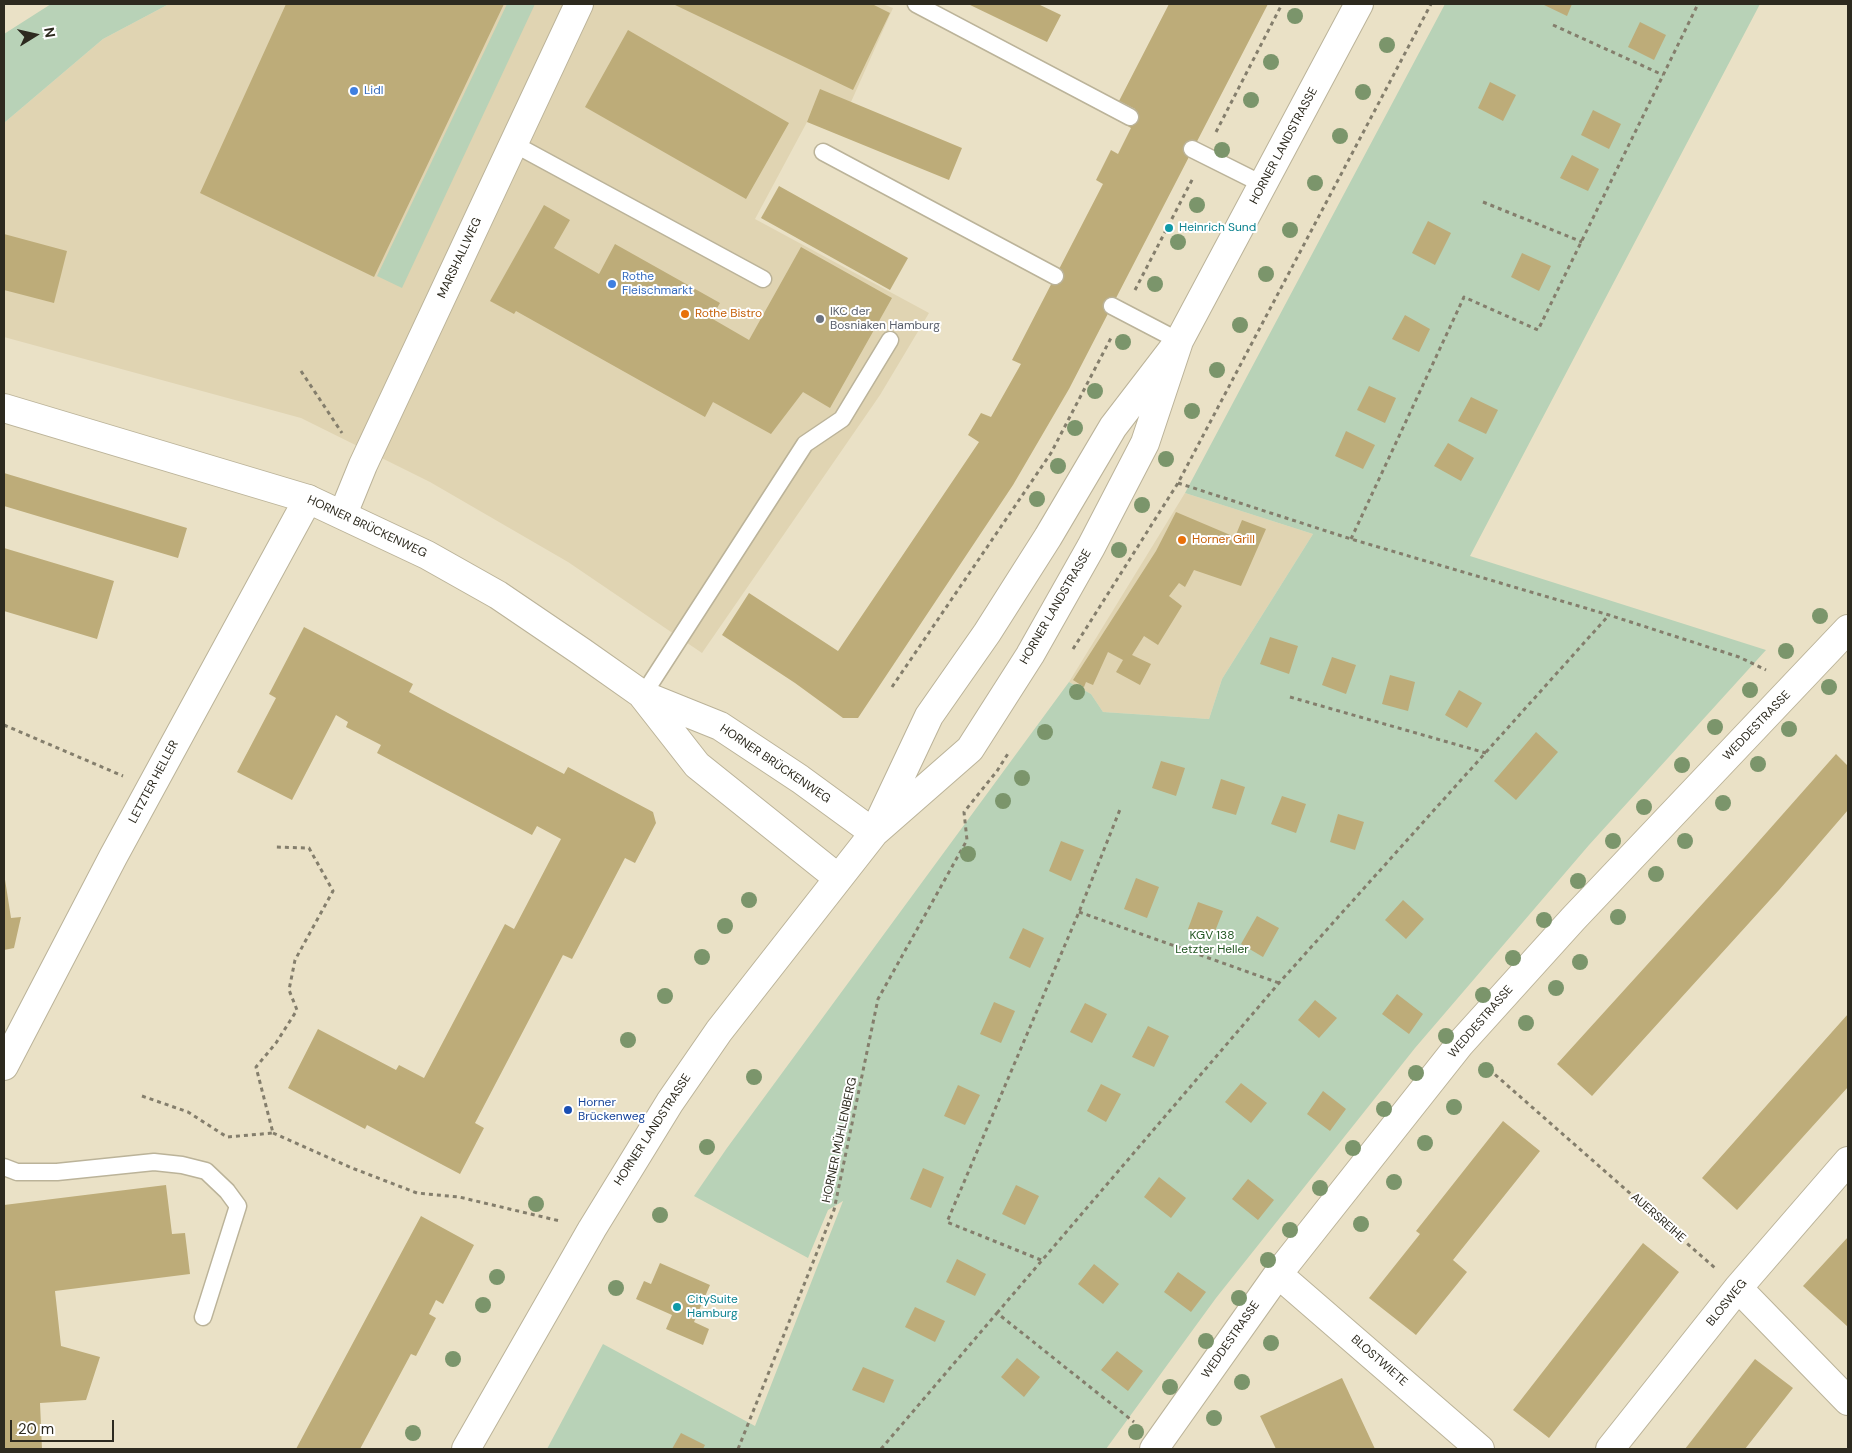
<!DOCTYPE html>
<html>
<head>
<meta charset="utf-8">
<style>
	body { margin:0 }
	#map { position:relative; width:1852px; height:1453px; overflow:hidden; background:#eae1c6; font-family:"DM Sans",sans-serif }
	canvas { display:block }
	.frame { position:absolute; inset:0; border:5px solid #2d2a1f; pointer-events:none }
	.north { position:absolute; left:10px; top:10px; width:50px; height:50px; -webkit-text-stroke:4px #fff; paint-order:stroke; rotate:80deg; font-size:14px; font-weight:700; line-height:20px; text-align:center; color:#2d2a1f }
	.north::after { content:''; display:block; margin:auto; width:18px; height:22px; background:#2d2a1f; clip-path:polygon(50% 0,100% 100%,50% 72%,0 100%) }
	.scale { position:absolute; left:10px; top:1420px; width:104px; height:22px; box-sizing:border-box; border:2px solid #2d2a1f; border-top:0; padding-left:6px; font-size:15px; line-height:18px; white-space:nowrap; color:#2d2a1f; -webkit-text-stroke:4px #fff; paint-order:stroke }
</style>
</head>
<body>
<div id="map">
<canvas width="1852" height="1453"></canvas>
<div class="frame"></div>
<div class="north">N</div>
<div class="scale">20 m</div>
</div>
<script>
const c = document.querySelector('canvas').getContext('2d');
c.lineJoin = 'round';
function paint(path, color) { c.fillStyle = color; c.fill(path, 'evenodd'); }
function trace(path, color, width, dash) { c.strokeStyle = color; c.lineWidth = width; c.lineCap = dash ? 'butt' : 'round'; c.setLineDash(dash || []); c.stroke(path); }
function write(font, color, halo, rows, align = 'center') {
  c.font = font + ' "DM Sans",sans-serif'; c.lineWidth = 4; c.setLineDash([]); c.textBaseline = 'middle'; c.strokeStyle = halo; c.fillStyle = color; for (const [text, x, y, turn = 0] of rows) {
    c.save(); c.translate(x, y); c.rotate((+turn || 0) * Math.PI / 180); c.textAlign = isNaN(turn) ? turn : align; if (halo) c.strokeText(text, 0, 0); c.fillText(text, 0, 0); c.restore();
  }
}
paint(new Path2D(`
	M169,4H883L893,8L851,102L807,122L755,219L929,313L880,395L702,653L568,562L430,482L301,418L4,337V123L103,39Z
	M1185,493L1313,534L1222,679L1209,719L1103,712L1091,694L1069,682Z`), '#e0d4b2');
paint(new Path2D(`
	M51,4H169L103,39L4,123V34Z
	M507,4H535L402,288L377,276Z
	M1445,4H1760L1470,556L1766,650L1589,845L1415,1048L1216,1298L1106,1449H547L603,1344L755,1426L843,1201L828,1210L808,1258L694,1196L727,1148L1069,682L1091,694L1103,712L1209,719L1222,679L1313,534L1185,493Z`), '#b8d2b7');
paint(new Path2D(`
	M286,4H504L374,277L200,193Z
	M673,4H872L890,13L853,90Z
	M968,4H1038L1061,15L1047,42Z
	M1169,4H1268L1069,389L1013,485L858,718H843L795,683L722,635L749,593L838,651L979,442L968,435L981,413L991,417L1021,364L1012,360L1103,184L1096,180L1111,150L1118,154L1131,128L1126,125L1135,109L1119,101Z
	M1542,4H1572L1567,16Z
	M1640,22L1666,35L1654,60L1628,47Z
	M628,30L789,123L746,199L585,107Z
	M1490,82L1516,95L1503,121L1478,108Z
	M820,89L962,148L949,180L807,122Z
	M1593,110L1621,124L1609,149L1581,135Z
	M1572,155L1599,169L1588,191L1560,178Z
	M779,186L908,258L890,290L761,218Z
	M544,205L570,220L554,248L599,274L615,244L720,303L711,318L749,340L801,247L892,298L830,408L803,392L771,434L713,402L705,417L516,311L514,314L490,301Z
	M1428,221L1451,233L1435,265L1412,253Z
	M4,234L67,251L54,303L4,290Z
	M1522,253L1551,266L1539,291L1511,277Z
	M1405,315L1430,329L1419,352L1392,339Z
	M1369,386L1396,398L1385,423L1357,410Z
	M1471,397L1498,410L1486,434L1458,421Z
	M1346,431L1375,445L1363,469L1335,456Z
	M1448,443L1474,458L1461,481L1434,466Z
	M4,473L187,528L178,558L4,506Z
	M1176,512L1235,537L1242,520L1266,529L1241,586L1194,570L1185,587L1179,583L1169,596L1182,606L1158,645L1144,636L1132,655L1151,664L1140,685L1116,672L1123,660L1108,652L1093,685L1086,682L1084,687L1073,680L1156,551Z
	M4,548L114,581L97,639L4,611Z
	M304,627L413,684L409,692L448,713L564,774L568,767L653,812L656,823L635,863L625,858L572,959L563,955L475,1123L484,1128L460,1174L367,1125L365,1129L288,1088L318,1029L396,1070L399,1065L424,1078L505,924L514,929L561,839L537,826L532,835L377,753L381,745L346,727L348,722L336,715L292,800L237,772L276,698L269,694Z
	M1270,637L1298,646L1289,674L1260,664Z
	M1332,657L1356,665L1346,694L1322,685Z
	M1390,675L1415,682L1408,711L1382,704Z
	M1459,690L1482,703L1467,728L1445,715Z
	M1536,732L1558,752L1516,800L1494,781Z
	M1836,754L1848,766V810L1779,890L1592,1096L1557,1064L1744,858Z
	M1161,761L1185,768L1176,796L1152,788Z
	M1221,779L1245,787L1236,815L1212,808Z
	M1282,796L1306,804L1296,833L1271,824Z
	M1338,814L1364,822L1355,850L1330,842Z
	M1061,841L1084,850L1071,881L1049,871Z
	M4,873L11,918L21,917L14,948L4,950Z
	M1136,878L1159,887L1147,918L1124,909Z
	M1403,900L1424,919L1406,939L1385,920Z
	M1198,902L1223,911L1212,939L1188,929Z
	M1257,916L1279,928L1263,957L1241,944Z
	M1023,928L1044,938L1030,968L1009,958Z
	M1397,994L1423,1014L1409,1034L1382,1014Z
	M1315,1000L1337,1018L1319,1038L1298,1020Z
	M994,1002L1015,1011L1001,1043L980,1034Z
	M1085,1003L1107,1014L1092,1043L1070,1032Z
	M1848,1014V1087L1737,1210L1702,1178Z
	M1148,1026L1169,1036L1154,1067L1132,1057Z
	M1241,1083L1267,1103L1251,1123L1225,1102Z
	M1101,1084L1121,1094L1106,1122L1087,1111Z
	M958,1085L980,1095L965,1125L944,1116Z
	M1323,1091L1346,1109L1330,1131L1307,1114Z
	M1503,1121L1540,1151L1453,1260L1467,1272L1416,1335L1369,1298L1420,1234L1416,1231Z
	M923,1168L944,1177L931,1208L910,1199Z
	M1159,1177L1186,1198L1171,1218L1144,1197Z
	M1248,1179L1274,1200L1258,1220L1232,1199Z
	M166,1185L172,1234L185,1233L190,1274L55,1291L61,1346L100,1357L86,1400L40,1403L42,1449H4V1205Z
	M1016,1185L1039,1196L1025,1225L1002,1214Z
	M421,1216L474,1245L443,1304L436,1300L429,1314L436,1318L416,1356L411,1354L360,1449H296Z
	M1848,1237V1327L1803,1286Z
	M1643,1243L1679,1272L1549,1438L1513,1410Z
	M957,1259L986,1274L975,1296L946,1282Z
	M660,1263L710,1285L694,1322L709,1329L703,1345L666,1329L672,1315L636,1299L644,1281L651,1284Z
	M1094,1264L1119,1284L1103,1304L1078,1284Z
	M1178,1272L1206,1292L1191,1312L1164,1292Z
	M915,1307L945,1321L935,1342L905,1327Z
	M1117,1351L1143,1371L1128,1391L1101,1370Z
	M1017,1358L1040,1377L1024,1397L1001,1377Z
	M1755,1359L1793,1388L1745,1449H1685Z
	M863,1367L894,1380L884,1403L852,1390Z
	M1342,1378L1375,1449H1276L1260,1416Z
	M681,1433L705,1445L703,1449H672Z`), '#bdac79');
const lane = new Path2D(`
	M916,4L1130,117
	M514,144L763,279
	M1192,149L1264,185
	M823,152L1055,276
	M1112,306L1179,341
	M643,695L805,444L842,419L890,340
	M4,1167L17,1172H57L154,1162L182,1165L206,1171L227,1191L238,1206L203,1317`);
const street = new Path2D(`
	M343,514L363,465L579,4
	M4,1066L113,857L308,499
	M1278,1274L1480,1449
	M1738,1288L1848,1401
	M1154,1449L1278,1274L1460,1044L1573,919L1848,629
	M1610,1449L1738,1288L1848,1161`);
const secondary = new Path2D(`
	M4,408L308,499L427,555L498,595L582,652L643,695L720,726L800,779L874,833
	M643,696L697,765L838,878
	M878,824L929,716L987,633L1048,537L1113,427L1179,341L1359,4
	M466,1449L592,1229L670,1102L719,1031L874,833L970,749L1030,655L1091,547L1145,443L1179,341`);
trace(lane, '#bbb399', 19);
trace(street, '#bbb399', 30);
trace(secondary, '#bbb399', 30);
trace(new Path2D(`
	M1553,25L1663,75
	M1216,132L1282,4
	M1483,202L1582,242
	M1135,290L1193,178
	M301,371L342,433
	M1178,483L1351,539L1609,615L1739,657L1766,670
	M1351,539L1464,297L1538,330L1698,4
	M1073,649L1178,483L1431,4
	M892,687L1051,453L1112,336
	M1290,697L1486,753
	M4,725L123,776
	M1079,912L1279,983
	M1483,1064L1715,1268
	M142,1096L188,1112L227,1137L273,1133L256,1067L276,1043L297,1010L289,990L295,960L333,891L309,848L275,847
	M273,1133L352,1168L417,1193L459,1197L560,1221
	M1041,1260L947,1222L1079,912L1121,807
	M997,1313L1279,983L1609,615
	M738,1449L834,1210L878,999L967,840L964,812L997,771L1009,752
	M881,1449L997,1313L1134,1422`), '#847e6c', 3, [4, 4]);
trace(lane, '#fff', 16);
trace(street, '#fff', 28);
trace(secondary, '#fff', 28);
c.fillStyle = '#7b956b';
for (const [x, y] of [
	[1295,16],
	[1387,45],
	[1271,62],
	[1363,92],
	[1251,100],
	[1340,136],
	[1222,150],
	[1315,183],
	[1197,205],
	[1290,230],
	[1178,242],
	[1266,274],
	[1155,284],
	[1240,325],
	[1123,342],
	[1217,370],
	[1095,391],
	[1192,411],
	[1075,428],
	[1166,459],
	[1058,466],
	[1037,499],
	[1142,505],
	[1119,550],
	[1820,616],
	[1786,651],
	[1829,687],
	[1750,690],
	[1077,692],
	[1715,727],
	[1789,729],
	[1045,732],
	[1758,764],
	[1682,765],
	[1022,778],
	[1003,801],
	[1723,803],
	[1644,807],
	[1613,841],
	[1685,841],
	[968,854],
	[1656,874],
	[1578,881],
	[749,900],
	[1618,917],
	[1544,920],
	[725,926],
	[702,957],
	[1513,958],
	[1580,962],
	[1556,988],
	[1483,995],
	[665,996],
	[1526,1023],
	[1446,1036],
	[628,1040],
	[1486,1070],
	[1416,1073],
	[754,1077],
	[1454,1107],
	[1384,1109],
	[1425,1143],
	[707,1147],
	[1353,1148],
	[1394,1182],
	[1320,1188],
	[536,1204],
	[660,1215],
	[1361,1224],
	[1290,1230],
	[1268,1260],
	[497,1277],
	[616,1288],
	[1239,1298],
	[483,1305],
	[1206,1341],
	[1271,1343],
	[453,1359],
	[1242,1382],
	[1170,1387],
	[1214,1418],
	[1136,1432],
	[413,1433]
]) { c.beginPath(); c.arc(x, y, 8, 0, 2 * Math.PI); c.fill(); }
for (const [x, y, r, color] of [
	[354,91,5,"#3f7fe0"],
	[1169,228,5,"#0f9aa8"],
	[612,284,5,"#3f7fe0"],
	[685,314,5,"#e8710a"],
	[820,319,5,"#6b7280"],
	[1182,540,5,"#e8710a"],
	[568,1110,5,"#1a4fb4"],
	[677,1307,5,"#0f9aa8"]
]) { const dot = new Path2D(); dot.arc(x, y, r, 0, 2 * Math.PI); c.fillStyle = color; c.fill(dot); trace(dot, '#fff', 2); }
write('12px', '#366cbe', '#fff', [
	["Lidl",364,91],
	["Rothe",622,277],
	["Fleischmarkt",622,291]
], 'left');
write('12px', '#2d2a1f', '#fff', [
	["HORNER LANDSTRASSE",1284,146,-62],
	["MARSHALLWEG",460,258,-65],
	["HORNER BRÜCKENWEG",367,527,25],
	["HORNER LANDSTRASSE",1056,607,-60],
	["WEDDESTRASSE",1757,726,-46],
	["HORNER BRÜCKENWEG",775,764,34],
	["LETZTER HELLER",154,782,-62],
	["WEDDESTRASSE",1481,1022,-49],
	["HORNER LANDSTRASSE",653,1130,-57],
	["HORNER MÜHLENBERG",840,1140,-78],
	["AUERSREIHE",1658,1218,41],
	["BLOSWEG",1727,1303,-51],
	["WEDDESTRASSE",1231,1340,-55],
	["BLOSTWIETE",1379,1361,41]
]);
write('12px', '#0d838f', '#fff', [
	["Heinrich Sund",1179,228],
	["CitySuite",687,1300],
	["Hamburg",687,1314]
], 'left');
write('12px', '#5b616d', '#fff', [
	["IKC der",830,312],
	["Bosniaken Hamburg",830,326]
], 'left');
write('12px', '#c56008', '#fff', [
	["Rothe Bistro",695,314],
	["Horner Grill",1192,540]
], 'left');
write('12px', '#215621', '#fff', [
	["KGV 138",1212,936],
	["Letzter Heller",1212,950]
]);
write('12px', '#164399', '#fff', [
	["Horner",578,1103],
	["Brückenweg",578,1117]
], 'left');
</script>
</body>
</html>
